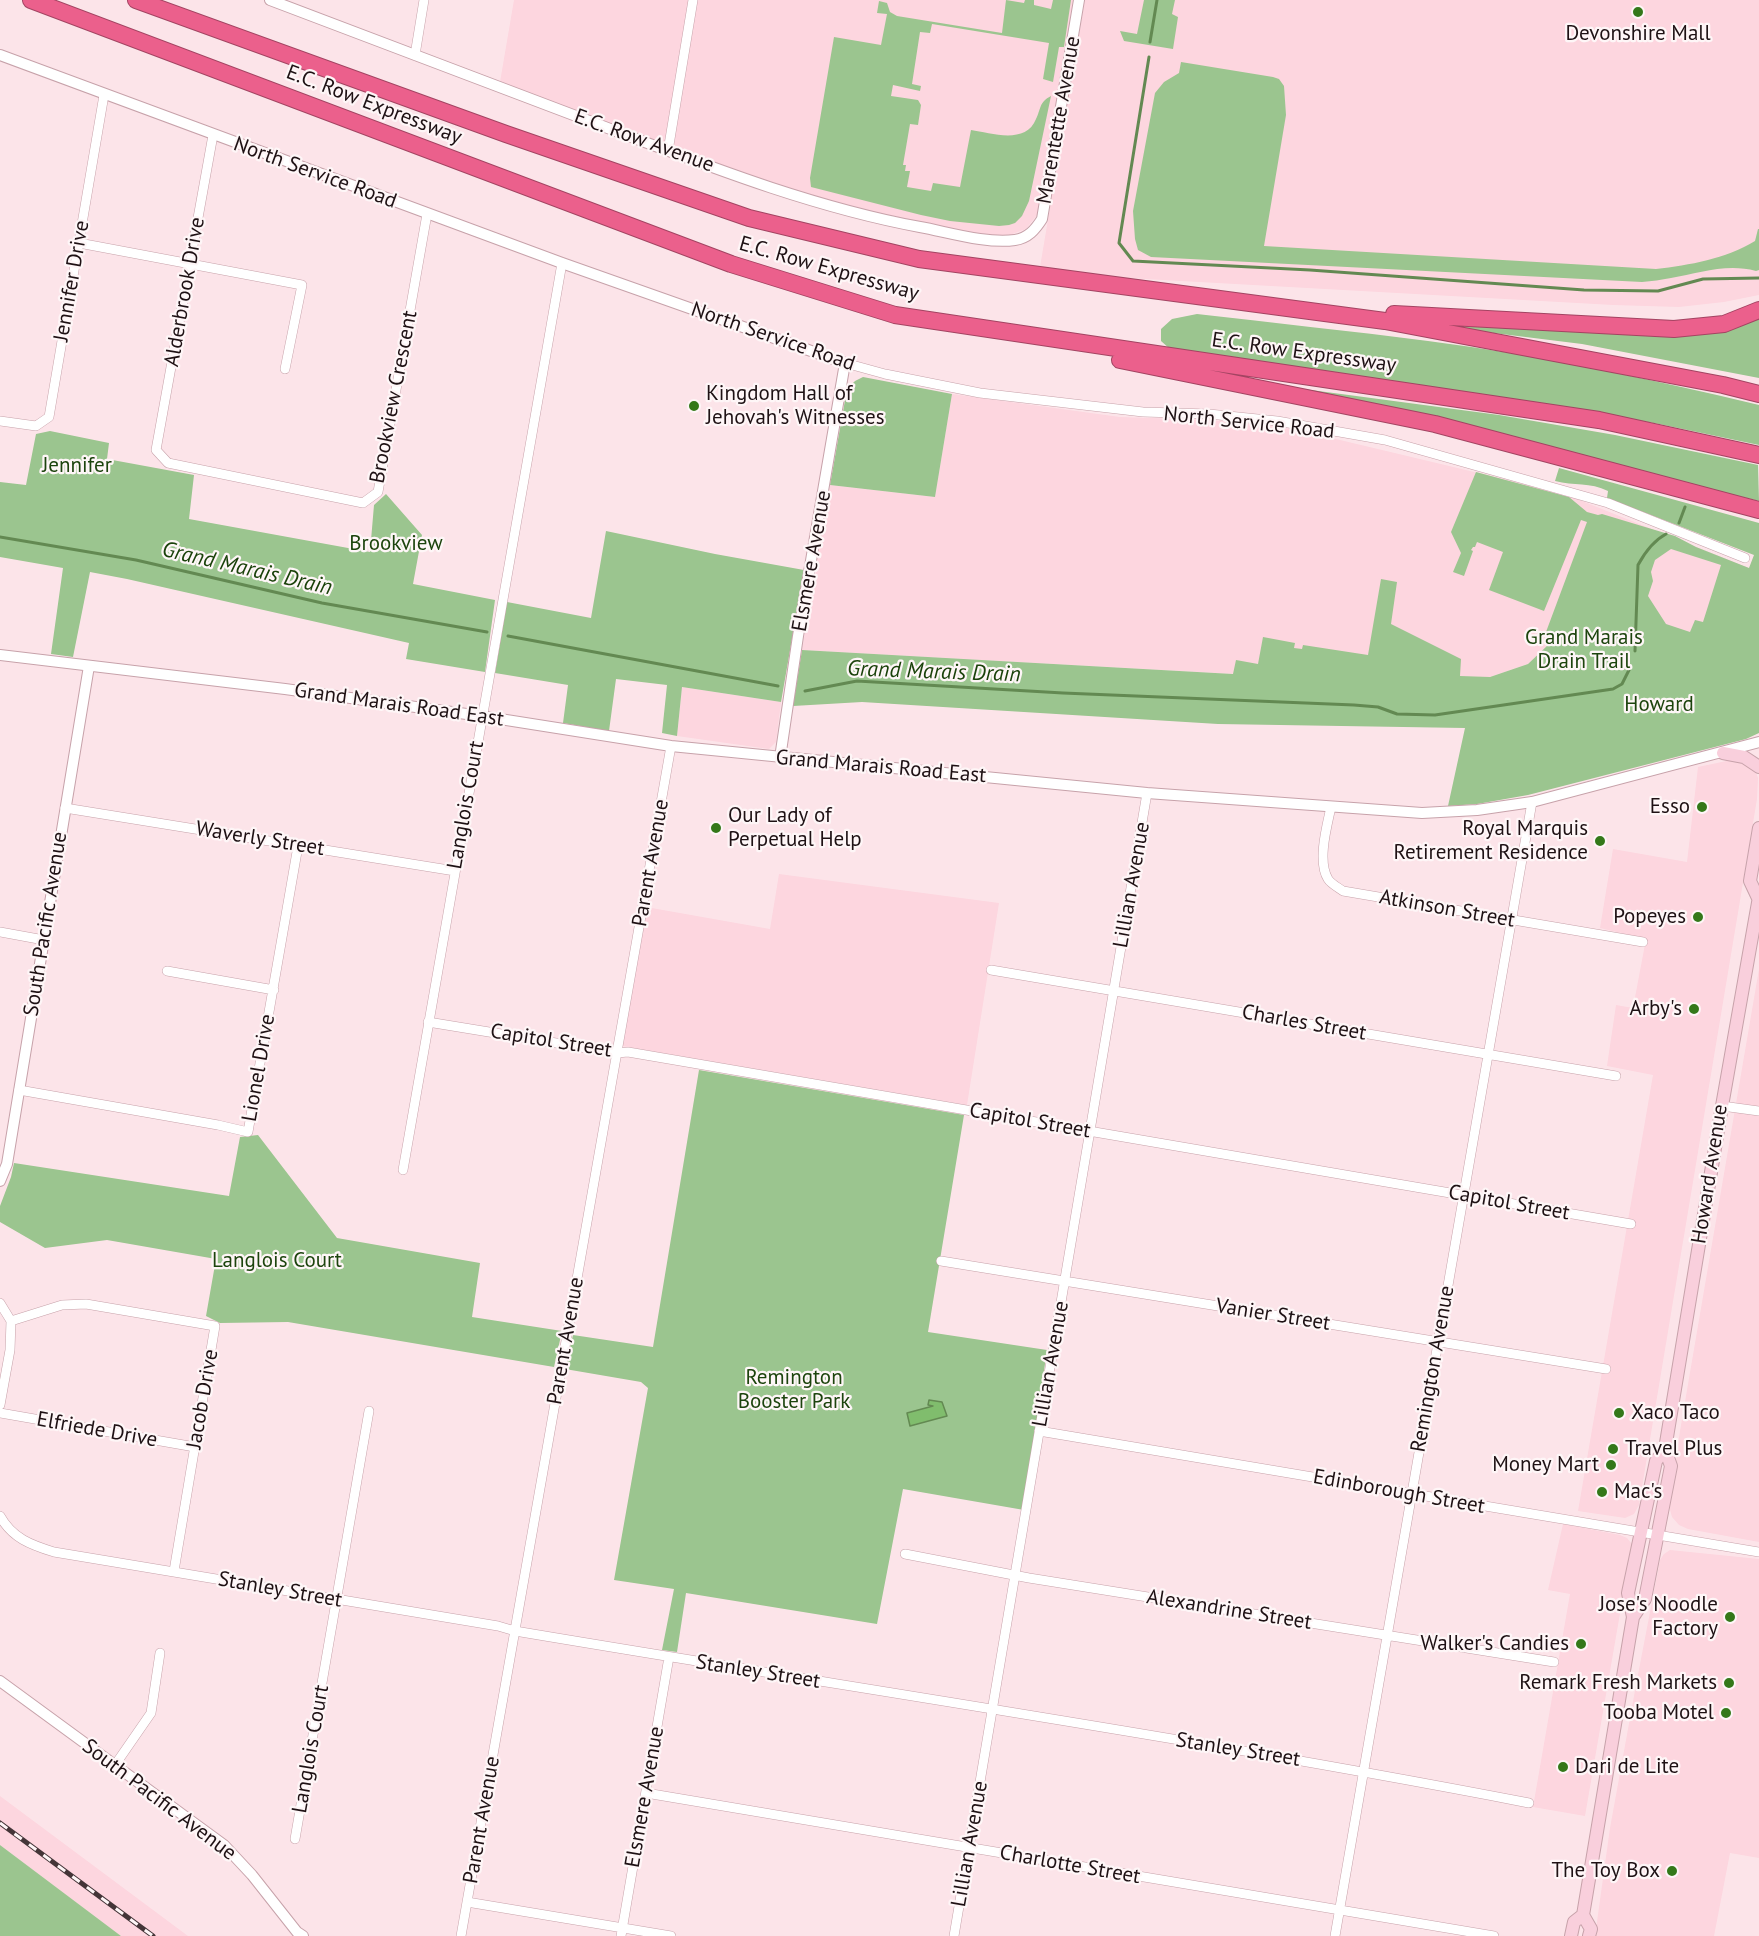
<!DOCTYPE html>
<html>
<head>
<meta charset="utf-8">
<style>
	body { margin:0 }
	canvas { display:block; background:#fce4e9 }
</style>
</head>
<body>
<canvas width="1759" height="1936"></canvas>
<script>
const c = document.querySelector('canvas').getContext('2d');
c.lineJoin = 'round';
function paint(path, color) { c.fillStyle = color; c.fill(path, 'evenodd'); }
function trace(path, color, width, dash) { c.strokeStyle = color; c.lineWidth = width; c.lineCap = dash ? 'butt' : 'round'; c.setLineDash(dash || []); c.stroke(path); }
function write(font, color, halo, rows, align = 'center') {
  c.font = font + ' "PT Sans",sans-serif'; c.lineWidth = 4.5; c.setLineDash([]); c.textBaseline = 'middle'; c.strokeStyle = halo; c.fillStyle = color; for (const [text, x, y, turn = 0] of rows) {
    c.save(); c.translate(x, y); c.rotate((+turn || 0) * Math.PI / 180); c.textAlign = isNaN(turn) ? turn : align; if (halo) c.strokeText(text, 0, 0); c.fillText(text, 0, 0); c.restore();
  }
}
paint(new Path2D(`
	M514,0H1075L1037,215L1026,229L1007,236L980,234L917,223L829,202L689,154L500,82Z
	M1085,0H1759V295L1724,302L1679,307L1613,305L1109,277L1040,267Z
	M952,394L1120,417L1211,420L1294,429L1512,481L1577,499L1749,568L1703,664L1564,605L1548,645L1528,664L1490,677L1234,674L802,650L830,485L935,497Z
	M682,687L781,702L776,742L769,749L677,736Z
	M1736,759L1754,767L1758,778L1757,799L1639,1505L1634,1514L1625,1518L1578,1511L1653,1075L1607,1066L1616,1005L1633,1008L1646,939L1600,928L1613,849L1687,862L1698,767Z
	M779,874L999,903L967,1105L622,1046L646,907L770,929Z
	M1759,969V1542L1688,1529L1679,1525L1672,1517L1669,1506L1680,1431Z
	M1563,1524L1620,1535L1627,1538L1632,1544L1585,1816L1533,1807L1570,1594L1548,1590Z
	M1670,1550L1759,1559V1858L1730,1853L1714,1936H1595L1610,1828L1636,1685L1660,1560L1664,1554Z
	M0,1796L188,1936H121L0,1845Z`), '#fdd6df');
paint(new Path2D(`
	M1006,0L1024,3L1025,0H1034V5L1051,9L1053,0H1071L1064,47H1059L1053,82L1043,79L1049,43L932,24L930,33L920,32L912,84L921,86L920,91L893,85L891,96L918,100L921,105L918,125L910,124L903,165H906L905,171H910L907,187L931,191L933,183L960,187L971,130C991,133 1026,145 1036,119C1041,109 1039,102 1051,96L1029,201L1022,216L1015,223L1009,225L999,226L950,221L921,215L811,187L810,178L834,37L881,45L887,14L877,13L879,1L887,3L890,12L897,16L1002,33Z
	M1144,0H1175L1172,14L1178,17L1173,49L1124,41L1120,31L1137,34Z
	M1181,62L1273,77L1279,79L1284,86L1286,115L1264,246L1656,269C1690,265 1725,259 1755,241L1758,229H1759V270L1756,271C1727,263 1699,273 1671,278C1661,280 1652,281 1642,282L1151,257L1138,250L1135,239L1133,211L1155,93L1164,82L1179,73Z
	M1197,314C1274,323 1351,331 1428,341C1539,355 1650,379 1759,405V445L1659,424L1548,404L1170,349L1161,341V329L1172,319Z
	M1759,317V378L1582,344L1405,322L1534,327Z
	M863,377L952,394L935,497L830,485L847,389L855,381Z
	M1296,388L1499,415L1615,435L1758,465L1759,501Z
	M50,431L109,443L107,459L194,475L189,519L370,552L374,505L386,494L422,535L413,584L495,600L485,672L406,659L409,643L127,579L90,572L73,657L51,654L63,568L0,557V482L26,485L36,434Z
	M1559,468L1759,523V733L1746,739L1528,795L1477,804L1448,806L1465,728L1218,724L862,702L793,706L802,650L1233,674L1236,660L1258,664L1263,637L1295,643L1294,648L1302,649L1303,645L1368,655L1381,579L1397,582L1391,624L1461,659L1460,676L1490,677L1528,664L1548,645L1552,635L1546,632L1587,522L1581,520L1544,611L1489,590L1503,552L1477,542L1475,547H1473L1471,550L1473,551L1464,576L1453,572L1461,553L1451,532L1476,472L1569,497L1587,512L1598,515L1602,514L1675,536L1696,547L1749,568L1754,555L1607,498L1608,491C1590,482 1574,486 1555,481ZM1671,549L1721,565L1703,622L1695,620L1690,632L1666,624L1648,596L1653,581L1651,572L1655,560Z
	M606,531L715,554L804,570L781,702L682,687L677,736L662,733L667,685L616,679L609,731L563,723L568,685L495,673L507,602L591,618Z
	M699,1070L964,1115L928,1332L1047,1350L1024,1510L903,1489L877,1624L686,1593L677,1652L662,1650L674,1589L614,1580L648,1388L641,1382L565,1369L573,1335L653,1347Z
	M258,1135L337,1238L480,1263L472,1317L562,1331L554,1367L288,1322L220,1323L206,1316L216,1259L107,1240L45,1248L0,1222V1206L11,1177L14,1163L229,1196L240,1137Z
	M0,1845L121,1936H0Z`), '#9bc58f');
const water = new Path2D(`
	M929,1400L942,1402L947,1416L910,1426L907,1413L933,1406L928,1405Z`);
paint(water, '#80bd6d');
trace(water, '#638952', 1.5);
trace(new Path2D(`
	M1150,42L1157,0
	M1149,57L1119,243L1133,261L1310,270L1584,290L1658,291L1703,279L1759,278
	M1679,523L1685,507
	M0,537L136,560L322,603L487,632
	M508,636L778,686
	M1635,651L1638,565C1645,552 1653,541 1666,534
	M805,691L857,681L1063,693L1354,705L1378,707L1397,714L1435,715L1613,689L1622,684L1630,668`), '#638952', 3);
const minor = new Path2D(`
	M415,55L424,0
	M213,135L156,450L168,463L363,503L378,492L427,214
	M668,151L693,0
	M79,243L302,285L285,369
	M845,363L885,374L980,393L1143,412L1209,414L1277,421L1385,440L1608,503L1745,558
	M0,421L36,426L49,417L104,95
	M1331,807C1327,826 1317,861 1328,879C1331,884 1339,888 1343,891L1643,942
	M65,808L455,871
	M0,932L44,940
	M991,970L1616,1076
	M167,971L274,990
	M428,1022L617,1053L628,1052L1631,1224
	M19,1090L218,1125L248,1132L298,846
	M1722,1106L1759,1111
	M403,1170L562,263
	M941,1261L1606,1369
	M0,1303L11,1321L10,1350L0,1405
	M11,1321L62,1305L86,1304L215,1326L174,1571
	M0,1413L195,1447
	M1039,1431L1759,1552
	M0,1516C12,1538 31,1545 54,1552L498,1626L515,1631C853,1688 1193,1738 1529,1803
	M905,1554L1029,1578L1554,1662
	M115,1765L151,1713L160,1653
	M646,1793L1494,1936
	M295,1839L369,1411
	M467,1902L671,1936
	M461,1936L671,746
	M621,1936L669,1657
	M954,1936L1147,793
	M1335,1936L1532,802`);
const tertiary = new Path2D(`
	M270,0C382,42 493,85 605,127C708,166 812,207 920,227C948,232 986,244 1015,240C1028,238 1035,230 1042,219L1079,0
	M0,55L562,263L845,363L798,636L780,758
	M0,655L285,689L481,716L671,746L1147,793L1422,813L1477,810L1532,802L1759,742
	M0,1181L7,1164L89,666
	M0,1681L224,1845L252,1875L297,1932L303,1936`);
const secondary = new Path2D(`
	M1723,753L1744,757L1759,767
	M1758,898L1750,881L1759,828
	M1633,1617L1645,1599L1671,1466L1665,1449L1722,1106L1759,897
	M1571,1936L1574,1922L1583,1915
	M1589,1936L1591,1929L1583,1915L1633,1617L1628,1593L1656,1461L1665,1449`);
const motorway = new Path2D(`
	M31,0L731,264L895,315L1599,420L1759,455
	M136,0L506,134L749,218L919,259L1385,321L1723,385L1759,394
	M1394,314L1674,329L1724,324L1759,310
	M1120,360L1435,424L1759,510`);
trace(minor, '#c7a2aa', 10);
trace(tertiary, '#c7a2aa', 12);
trace(secondary, '#c7a2aa', 14);
trace(motorway, '#a34462', 18);
trace(minor, '#fff', 9);
trace(tertiary, '#fff', 10);
trace(secondary, '#f9cfdc', 12);
trace(motorway, '#eb608c', 16);
const rail = new Path2D(`
	M0,1823L153,1936`);
trace(rail, '#443538', 5);
trace(rail, '#fef6f7', 3, [9]);
for (const [x, y, r, color] of [
	[1638,12,6,"#347819"],
	[694,406,6,"#347819"],
	[1702,807,6,"#347819"],
	[716,828,6,"#347819"],
	[1600,841,6,"#347819"],
	[1698,917,6,"#347819"],
	[1694,1009,6,"#347819"],
	[1619,1413,6,"#347819"],
	[1613,1449,6,"#347819"],
	[1611,1465,6,"#347819"],
	[1602,1492,6,"#347819"],
	[1730,1617,6,"#347819"],
	[1581,1644,6,"#347819"],
	[1729,1683,6,"#347819"],
	[1726,1713,6,"#347819"],
	[1563,1767,6,"#347819"],
	[1672,1871,6,"#347819"]
]) { const dot = new Path2D(); dot.arc(x, y, r, 0, 2 * Math.PI); c.fillStyle = color; c.fill(dot); trace(dot, '#fef6f7', 2); }
write('21px', '#1e1114', '#fef6f7', [
	["Devonshire Mall",1638,34,"center"],
	["Kingdom Hall of",706,394,"left"],
	["Jehovah's Witnesses",706,418,"left"],
	["Esso",1690,807],
	["Our Lady of",728,816,"left"],
	["Perpetual Help",728,840,"left"],
	["Royal Marquis",1588,829],
	["Retirement Residence",1588,853],
	["Popeyes",1686,917],
	["Arby's",1682,1009],
	["Xaco Taco",1631,1413,"left"],
	["Travel Plus",1625,1449,"left"],
	["Money Mart",1599,1465],
	["Mac's",1614,1492,"left"],
	["Jose's Noodle",1718,1605],
	["Factory",1718,1629],
	["Walker's Candies",1569,1644],
	["Remark Fresh Markets",1717,1683],
	["Tooba Motel",1714,1713],
	["Dari de Lite",1575,1767,"left"],
	["The Toy Box",1660,1871]
], 'right');
write('21px', '#1e1114', '#fef6f7', [
	["E.C. Row Expressway",374,105,21],
	["Marentette Avenue",1059,120,-80],
	["E.C. Row Avenue",644,141,20],
	["North Service Road",315,173,20],
	["E.C. Row Expressway",829,269,16],
	["Jennifer Drive",72,281,-80],
	["Alderbrook Drive",185,292,-80],
	["North Service Road",773,337,19],
	["E.C. Row Expressway",1304,353,8],
	["Brookview Crescent",394,397,-79],
	["North Service Road",1249,423,6],
	["Elsmere Avenue",812,561,-80],
	["Grand Marais Road East",399,705,8],
	["Grand Marais Road East",881,767,5],
	["Langlois Court",466,805,-80],
	["Waverly Street",260,839,9],
	["Parent Avenue",651,863,-80],
	["Lillian Avenue",1132,885,-80],
	["Atkinson Street",1447,909,10],
	["South Pacific Avenue",46,924,-81],
	["Charles Street",1304,1023,10],
	["Capitol Street",551,1041,9],
	["Lionel Drive",259,1068,-80],
	["Capitol Street",1030,1121,10],
	["Howard Avenue",1710,1174,-81],
	["Capitol Street",1509,1203,10],
	["Vanier Street",1273,1315,9],
	["Parent Avenue",566,1341,-80],
	["Lillian Avenue",1051,1364,-80],
	["Remington Avenue",1433,1369,-80],
	["Jacob Drive",203,1399,-80],
	["Elfriede Drive",97,1430,10],
	["Edinborough Street",1399,1492,10],
	["Stanley Street",280,1590,10],
	["Alexandrine Street",1229,1610,9],
	["Stanley Street",758,1672,9],
	["Langlois Court",311,1749,-80],
	["Stanley Street",1238,1750,9],
	["Elsmere Avenue",645,1797,-80],
	["South Pacific Avenue",159,1800,37],
	["Parent Avenue",482,1820,-80],
	["Lillian Avenue",970,1844,-80],
	["Charlotte Street",1070,1865,10]
]);
write('21px', '#1c440d', '#fef6f7', [
	["Jennifer",77,466],
	["Brookview",396,544],
	["Grand Marais",1584,638],
	["Drain Trail",1584,662],
	["Howard",1659,705],
	["Langlois Court",277,1261],
	["Remington",794,1378],
	["Booster Park",794,1402]
]);
write('italic 22px', '#1a420a', '#fef6f7', [
	["Grand Marais Drain",247,569,13],
	["Grand Marais Drain",934,672,2]
]);
</script>
</body>
</html>
